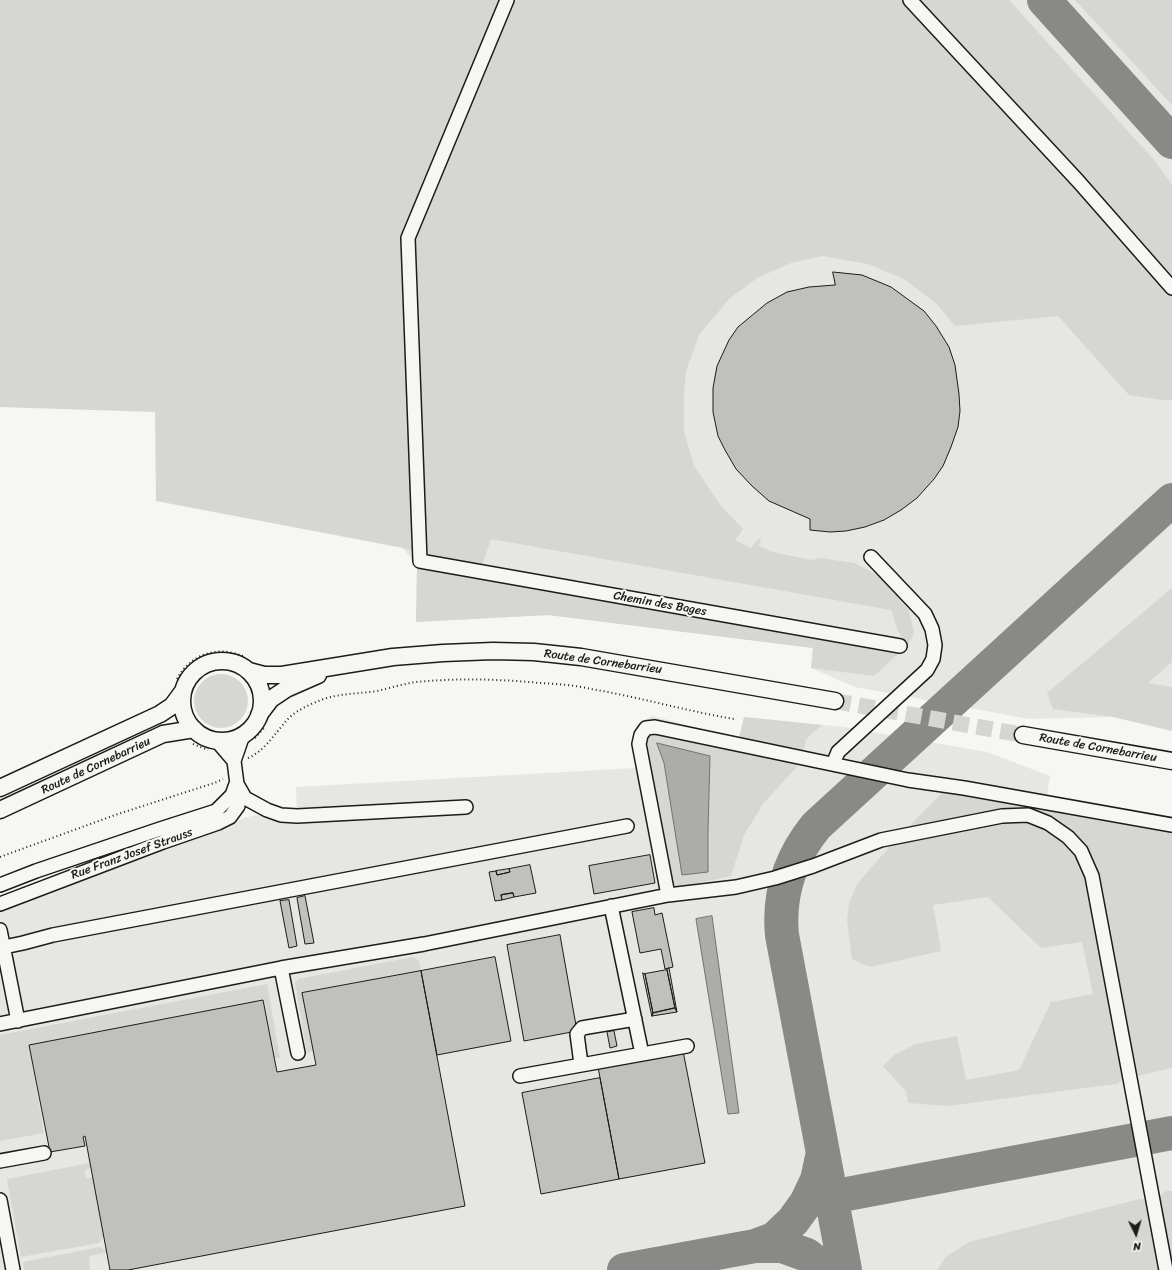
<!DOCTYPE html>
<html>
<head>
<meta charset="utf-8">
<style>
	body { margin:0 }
	#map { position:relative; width:1172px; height:1270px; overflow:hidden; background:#f6f6f2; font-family:Sriracha,sans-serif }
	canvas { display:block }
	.north { position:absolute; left:1116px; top:1214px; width:40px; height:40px; -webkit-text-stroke:3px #f6f6f2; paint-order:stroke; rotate:175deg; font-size:11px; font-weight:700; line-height:16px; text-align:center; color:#1c1c1c }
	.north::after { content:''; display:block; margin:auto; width:14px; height:18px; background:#1c1c1c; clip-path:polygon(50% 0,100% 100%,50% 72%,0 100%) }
</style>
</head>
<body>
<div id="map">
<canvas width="1172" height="1270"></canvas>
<div class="north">N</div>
</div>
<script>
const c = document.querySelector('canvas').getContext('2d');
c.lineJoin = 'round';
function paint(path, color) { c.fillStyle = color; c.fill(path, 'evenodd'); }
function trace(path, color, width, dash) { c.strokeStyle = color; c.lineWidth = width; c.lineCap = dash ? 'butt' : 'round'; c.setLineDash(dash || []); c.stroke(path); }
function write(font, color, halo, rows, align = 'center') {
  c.font = font + ' Sriracha,sans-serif'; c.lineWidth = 4; c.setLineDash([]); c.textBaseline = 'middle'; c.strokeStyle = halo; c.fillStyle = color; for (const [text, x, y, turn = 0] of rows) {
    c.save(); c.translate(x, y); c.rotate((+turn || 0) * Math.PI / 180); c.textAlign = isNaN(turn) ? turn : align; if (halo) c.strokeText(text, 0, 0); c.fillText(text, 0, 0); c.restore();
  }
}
paint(new Path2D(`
	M89,0H1172V706L1113,717L1029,719L855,687L811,668L813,648L548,615L416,622L417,566L403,548Z
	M652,716L739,738L744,717L844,727L987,752L1050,776L1047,795L1172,817V1270H0V908L51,894L53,890L163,845L223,830L244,818L261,814L297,816L296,787L637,768L633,743L637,726L642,721Z`), '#e6e6e2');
paint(new Path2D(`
	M0,0H1009L1154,160L1172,185V400H1163L1129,395L1058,316L955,326L937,304L904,279L868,264L823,256L791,263L757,278L729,299L699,335L686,371L684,394V431L694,466L721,506L743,529L735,540L751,548L759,538L761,540L759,546L773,552L811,560L819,558L855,563L882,578L909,611L914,633L908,645L898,631L891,610L491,539L482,565L437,558L403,548L156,501L155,412L0,407Z
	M1075,0H1172V105Z
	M417,566L899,653L874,676L811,668L813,648L548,615L416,622Z
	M1172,588V662L1148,683L1172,687V731L1113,717L1053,709L1047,693Z
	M194 701a27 27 0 1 1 54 0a27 27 0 1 1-54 0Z
	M744,717L822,725L806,739L803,753L739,738Z
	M652,731L801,762L763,804L744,835L731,876L671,889L645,741L647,734ZM657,744L710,756L708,830V872L682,875L664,763Z
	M946,789L1172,830V1068L1124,1079L1116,1084L947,1106L908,1103L906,1091L883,1066L894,1055L916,1044L957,1036L966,1080L1019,1070L1051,1002L1093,994L1082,942L1041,948L988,897L933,905L941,951L870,967L852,959L847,920L849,903L857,884L891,845Z
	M413,957L419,961L421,971L303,993L313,1051L307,1053L295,983L298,979Z
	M267,984L280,1058H274L263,1000L29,1045L44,1133L0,1141V1035Z
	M90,1163L91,1168L85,1170L86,1178L93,1177L104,1236L99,1243L21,1257L7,1179Z
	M1166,1191H1172V1269L1158,1197Z
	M1140,1199L1146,1200L1160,1270H937L946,1257L969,1242Z
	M100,1247L107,1252L90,1256L89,1261L90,1270H24L23,1262Z`), '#d6d6d2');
const water = new Path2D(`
	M657,743L710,756L708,830V872L682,875L664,763Z
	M712,916L739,1113L728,1114L696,919Z`);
paint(water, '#acaca9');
trace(water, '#727271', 1);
trace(new Path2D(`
	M1044,0L1172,142
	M831,1197L1172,1133
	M755,1246L774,1239L793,1221L806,1203L817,1180L822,1157
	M624,1270L755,1246H782L807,1255L826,1270
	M845,1270L782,935C778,894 791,857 816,826L1172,500`), '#898987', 34);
const building = new Path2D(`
	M833,272L862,275L891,287L924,311L936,326L949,347L955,365L959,394L960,411L958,427L951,447L943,466L934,479L917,498L901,510L884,520L865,527L846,531L830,532L810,530V519L769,501L752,486L736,469L725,450L718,436L713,412V388L717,366L729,340L738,327L767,303L787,292L809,287L835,285Z
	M650,855L655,883L594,894L589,866Z
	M530,865L536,893L514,897L513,893L501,895L502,900L495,901L489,872L496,871L497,875L510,872L509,869Z
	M509,869L510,872L497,875L496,871Z
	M513,893L514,897L502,900L501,895Z
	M305,896L314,943L305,944L297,898Z
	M289,900L297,946L289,948L280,901Z
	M654,908L655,915L662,913L673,967L665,969L661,949L640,953L632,912Z
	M560,935L577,1031L524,1041L507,945Z
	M495,957L511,1041L437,1055L421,971Z
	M669,968L677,1012L675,1008L667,970Z
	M667,970L675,1008L653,1013L645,974Z
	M421,971L465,1206L128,1270H110L85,1136L83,1137L85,1146L50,1152L29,1045L263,1000L277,1072L316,1065L302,993Z
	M643,973L645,974L653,1013L652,1016Z
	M675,1008L677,1012L652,1016L653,1013Z
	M614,1031L617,1046L610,1048L607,1032Z
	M683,1051L705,1163L619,1179L598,1067Z
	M600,1078L619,1179L541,1194L522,1093Z`);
paint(building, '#c0c0bd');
trace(building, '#1c1c1c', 1);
trace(new Path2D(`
	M835,701L1023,735`), '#d5d5d2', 16, [16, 8]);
const minor = new Path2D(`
	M507,0L408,238L420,561L900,646
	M910,0L1078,181L1172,288
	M217,741L234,761
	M833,764L838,752L927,670L933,659L935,645L932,629L925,614L871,557
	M237,784L245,798L267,810L281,815L297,816L466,807
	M0,885L36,871L160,829L216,811L232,795L236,784
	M668,895L639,744L641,735L646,728L655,727L908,780L964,788L1172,825
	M0,904L163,842L218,823L230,817L238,806V792L234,761L243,735
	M611,906L642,1054
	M0,930L18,1021
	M4,947L23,943L53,935L627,826
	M281,968L298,1053
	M0,1024L281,968L424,944L668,895L736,887L775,878L813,866L881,840L1002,816L1028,815L1048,823L1068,837L1081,851L1092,876L1166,1270
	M581,1064L577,1034L582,1028L635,1019
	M520,1076L687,1046
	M0,1161L44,1153
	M0,1200L13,1270`);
const major = new Path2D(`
	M182 701a40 40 0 1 1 80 0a40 40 0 1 1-80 0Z
	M249,671L264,675H282L393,657L443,653L493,651L534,652L581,657L835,701
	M259,715L271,699L286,689L318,675
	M1023,735L1172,761
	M0,788L160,714L172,706L183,691
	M0,810L163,734L194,729`);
trace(minor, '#1c1c1c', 16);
trace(major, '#1c1c1c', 19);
trace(new Path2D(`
	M177,679C191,653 219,645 245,657
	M255,738L264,728
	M193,744L208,750
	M248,758C265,751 276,732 287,720C296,710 309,705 321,700C340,693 358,694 377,691C390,688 403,684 416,682C457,678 499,679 540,683C557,684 575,685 591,689C639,697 686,711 734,719
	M0,857L115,815L217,782L223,779`), '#1c1c1c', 2, [1, 3]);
trace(minor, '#f6f6f2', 13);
trace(major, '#f6f6f2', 16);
write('12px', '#1c1c1c', '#f6f6f2', [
	["Chemin des Bages",660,604,10],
	["Route de Cornebarrieu",603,662,8],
	["Route de Cornebarrieu",1098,748,10],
	["Route de Cornebarrieu",96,766,-25],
	["Rue Franz Josef Strauss",132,854,-20]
]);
</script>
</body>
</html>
